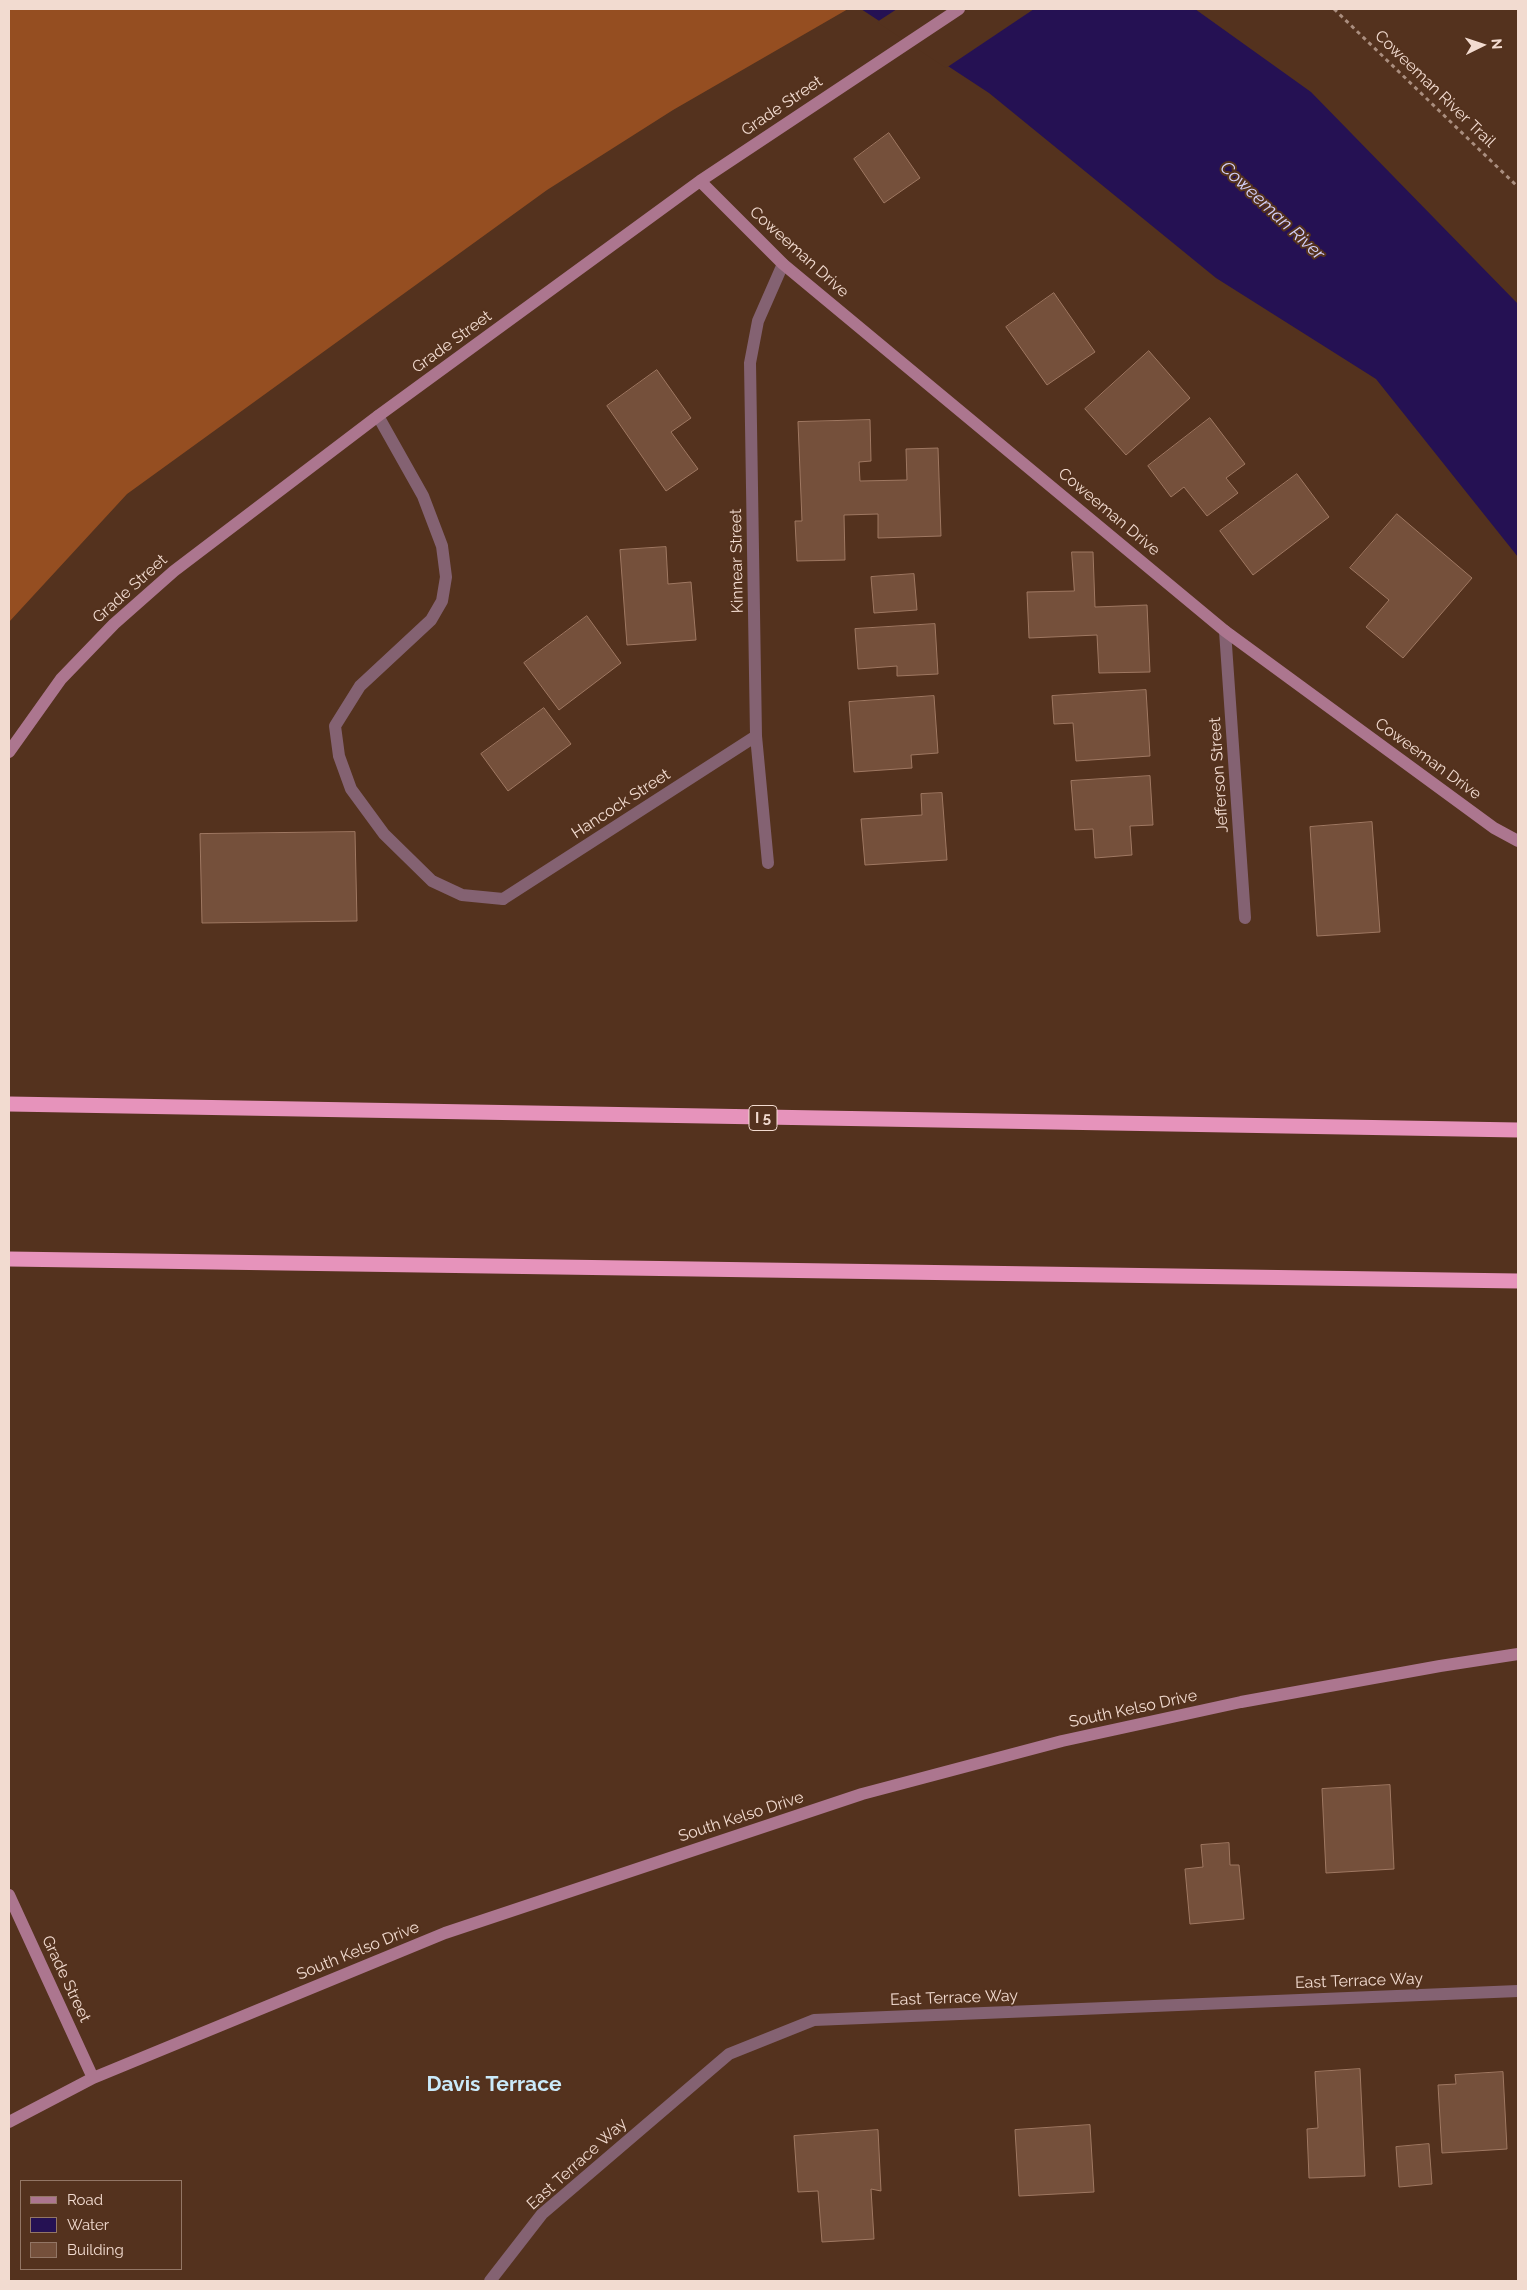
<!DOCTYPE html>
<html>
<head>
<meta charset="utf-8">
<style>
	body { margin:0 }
	#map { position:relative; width:1527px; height:2290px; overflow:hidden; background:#54321e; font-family:Raleway,sans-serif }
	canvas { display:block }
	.frame { position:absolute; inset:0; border:10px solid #f2dbd0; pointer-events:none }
	.legend { position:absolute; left:20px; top:2180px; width:162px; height:90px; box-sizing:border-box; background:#54321e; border:1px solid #937665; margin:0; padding:6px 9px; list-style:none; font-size:15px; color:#f2dbd0 }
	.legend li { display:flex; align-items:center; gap:10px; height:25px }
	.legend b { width:25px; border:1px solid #937665 }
	.north { position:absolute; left:1457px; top:20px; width:50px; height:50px; -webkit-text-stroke:4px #54321e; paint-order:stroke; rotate:86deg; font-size:14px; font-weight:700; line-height:20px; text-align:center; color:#f2dbd0 }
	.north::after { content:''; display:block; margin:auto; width:18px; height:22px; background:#f2dbd0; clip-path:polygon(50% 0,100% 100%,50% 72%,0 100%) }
</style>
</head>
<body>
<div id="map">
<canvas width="1527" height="2290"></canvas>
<div class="frame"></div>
<ul class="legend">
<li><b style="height:6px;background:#ac768f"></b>Road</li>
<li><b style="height:14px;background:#251153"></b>Water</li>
<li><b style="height:14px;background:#75503b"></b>Building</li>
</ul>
<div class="north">N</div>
</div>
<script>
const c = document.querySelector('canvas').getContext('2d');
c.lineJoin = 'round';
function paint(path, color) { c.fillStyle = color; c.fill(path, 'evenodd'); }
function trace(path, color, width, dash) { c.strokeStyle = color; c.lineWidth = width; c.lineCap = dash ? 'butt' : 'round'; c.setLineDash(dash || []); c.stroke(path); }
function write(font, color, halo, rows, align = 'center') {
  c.font = font + ' Raleway,sans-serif'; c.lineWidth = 4; c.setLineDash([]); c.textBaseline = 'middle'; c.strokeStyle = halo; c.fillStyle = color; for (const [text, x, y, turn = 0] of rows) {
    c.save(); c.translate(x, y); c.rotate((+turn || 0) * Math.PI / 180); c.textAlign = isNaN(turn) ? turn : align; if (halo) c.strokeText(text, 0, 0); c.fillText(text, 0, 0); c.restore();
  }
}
paint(new Path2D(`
	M9,9H848L673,110L547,190L127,494L9,622Z`), '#954e21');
paint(new Path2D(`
	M861,9H1195L1311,92L1518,304V557L1376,379L1216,278L989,93Z`), '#251153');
paint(new Path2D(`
	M897,9H1034L946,68L877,22Z`), '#54321e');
const building = new Path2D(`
	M889,133L920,178L884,203L854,159Z
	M1054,293L1095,352L1047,385L1006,327Z
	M1149,351L1190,398L1126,455L1085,409Z
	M657,370L691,418L671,432L698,469L666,491L607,406Z
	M1210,418L1245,464L1226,478L1238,493L1207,516L1184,487L1171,497L1148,466Z
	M870,420L871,461L859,462L860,481L907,480L906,449L938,448L941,536L878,538V514L844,515L845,560L797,561L795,521H802L798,422Z
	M1297,474L1329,517L1253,575L1220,531Z
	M1397,514L1472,578L1403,658L1366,627L1389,600L1350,568Z
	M666,547L668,584L691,582L696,640L627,645L620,550Z
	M1072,552H1093L1095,607L1147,605L1150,672L1099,673L1097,635L1029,638L1027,592L1074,591Z
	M914,574L917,610L874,613L871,577Z
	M587,616L621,663L559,710L524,663Z
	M935,624L938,674L897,676V666L858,669L855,629Z
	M1146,690L1150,756L1076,761L1073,723L1054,724L1052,696Z
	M934,696L938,753L911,755L912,768L854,772L849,702Z
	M544,708L571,744L508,791L481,754Z
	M1150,776L1153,825L1130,826L1132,855L1095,858L1093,829L1075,830L1071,781Z
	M942,793L947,860L865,865L861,819L922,815L921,794Z
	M1372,822L1380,932L1317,936L1310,827Z
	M355,832L357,921L202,923L200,834Z
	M1390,1785L1394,1869L1326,1873L1322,1789Z
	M1229,1843L1230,1865H1239L1244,1919L1190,1924L1185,1869L1203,1867L1201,1845Z
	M1360,2069L1365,2176L1309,2178L1307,2129L1318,2128L1315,2072Z
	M1503,2072L1507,2149L1442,2153L1438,2085L1456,2084L1455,2075Z
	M1090,2125L1094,2192L1019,2196L1015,2130Z
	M878,2130L881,2191L871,2189L874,2239L822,2242L818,2191L798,2192L794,2136Z
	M1429,2144L1432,2184L1399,2187L1396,2147Z`);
paint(building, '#75503b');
trace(building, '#9f7862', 1);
trace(new Path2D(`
	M1334,9L1518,187`), '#aa8e7f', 3, [4, 4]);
trace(new Path2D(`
	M378,416L423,496L442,546L446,577L442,601L431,620L360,686L335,726L339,756L351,789L384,834L432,881L462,895L503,899`), '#846272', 12);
trace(new Path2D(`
	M1225,631L1245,918
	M768,863L756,736L750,363L758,321L783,264
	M503,899L756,736
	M490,2281L542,2214L729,2054L814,2020L1518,1991`), '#846272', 12);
trace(new Path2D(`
	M700,181L783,264L1225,631L1494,828L1518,841
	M9,752L61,679L114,624L174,571L378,416L700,181L959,9
	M9,1895L93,2078
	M9,2122L93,2078L445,1933L862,1794L1062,1741L1241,1702L1440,1666L1518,1654`), '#ac768f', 12);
trace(new Path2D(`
	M9,1104L1518,1130
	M9,1259L1518,1281`), '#e693bb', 15);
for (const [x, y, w] of [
	[763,1118,28]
]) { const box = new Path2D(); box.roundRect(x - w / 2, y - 12.5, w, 25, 4); c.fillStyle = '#54321e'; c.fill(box); trace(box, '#f2dbd0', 1); }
write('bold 15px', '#f2dbd0', null, [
	["I 5",763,1118]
]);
write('16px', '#f2dbd0', '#54321e', [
	["Coweeman River Trail",1435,89,44],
	["Grade Street",782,106,-34],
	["Coweeman Drive",799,252,42],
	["Grade Street",452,342,-36],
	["Coweeman Drive",1109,512,40],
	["Kinnear Street",737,561,-91],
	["Grade Street",130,589,-42],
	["Coweeman Drive",1428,759,36],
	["Jefferson Street",1219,775,-94],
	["Hancock Street",621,804,-33],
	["South Kelso Drive",1133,1709,-12],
	["South Kelso Drive",741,1817,-18],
	["South Kelso Drive",358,1951,-22],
	["Grade Street",66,1979,65],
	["East Terrace Way",1359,1981,-2],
	["East Terrace Way",954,1998,-2],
	["East Terrace Way",577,2164,-42]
]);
write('italic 18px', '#d3cff8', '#54321e', [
	["Coweeman River",1272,211,43]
]);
write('bold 21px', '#caeafa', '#54321e', [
	["Davis Terrace",494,2085]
]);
</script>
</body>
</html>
